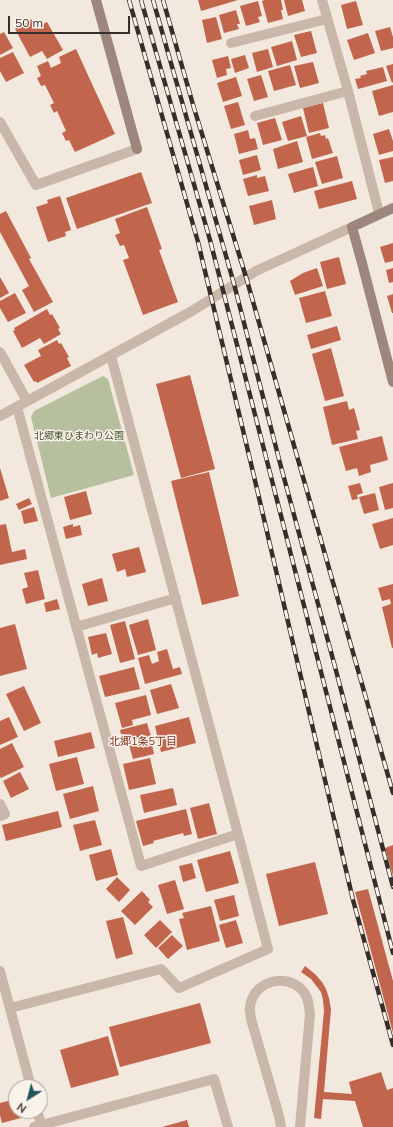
<!DOCTYPE html>
<html>
<head>
<meta charset="utf-8">
<style>
	body { margin:0 }
	#map { position:relative; width:393px; height:1127px; overflow:hidden; background:#f2e8de; font-family:Mulish,sans-serif }
	canvas { display:block }
	.north { position:absolute; left:8px; top:1079px; width:40px; height:40px; box-sizing:border-box; background:#f9f2eb; border:1px solid #aba39e; border-radius:50%; rotate:216deg; font-size:11px; font-weight:700; line-height:16px; text-align:center; color:#372d2a }
	.north::after { content:''; display:block; margin:auto; width:14px; height:18px; background:#215557; clip-path:polygon(50% 0,100% 100%,50% 72%,0 100%) }
	.scale { position:absolute; left:8px; top:16px; width:122px; height:18px; box-sizing:border-box; border:2px solid #372d2a; border-top:0; padding-left:5px; font-size:12px; line-height:14px; white-space:nowrap; color:#372d2a; -webkit-text-stroke:3px #f9f2eb; paint-order:stroke }
</style>
</head>
<body>
<div id="map">
<canvas width="393" height="1127"></canvas>
<div class="north">N</div>
<div class="scale">50 m</div>
</div>
<script>
const c = document.querySelector('canvas').getContext('2d');
c.lineJoin = 'round';
function paint(path, color) { c.fillStyle = color; c.fill(path, 'evenodd'); }
function trace(path, color, width, dash) { c.strokeStyle = color; c.lineWidth = width; c.lineCap = dash ? 'butt' : 'round'; c.setLineDash(dash || []); c.stroke(path); }
function write(font, color, halo, rows, align = 'center') {
  c.font = font + ' Mulish,"Noto Sans JP",sans-serif'; c.lineWidth = 3; c.setLineDash([]); c.textBaseline = 'middle'; c.strokeStyle = halo; c.fillStyle = color; for (const [text, x, y, turn = 0] of rows) {
    c.save(); c.translate(x, y); c.rotate((+turn || 0) * Math.PI / 180); c.textAlign = isNaN(turn) ? turn : align; if (halo) c.strokeText(text, 0, 0); c.fillText(text, 0, 0); c.restore();
  }
}
paint(new Path2D(`
	M103,376L108,379L134,475L51,498L31,417L34,411Z`), '#b6c09f');
paint(new Path2D(`
	M198,0H238L201,11Z
	M264,0H281L283,10H281L283,19L268,23L262,1Z
	M284,0H302L305,11L288,16Z
	M258,1L262,16L258,17L260,22L246,26L240,6Z
	M356,1L363,25L347,29L341,5Z
	M236,10L240,24H237L239,29L224,33L219,15Z
	M216,17L222,39L207,43L202,20Z
	M32,19L37,27L47,22L63,50L47,59L42,51L30,57L15,29Z
	M390,27L393,37V48L381,51L375,31Z
	M311,31L317,53L301,57L294,35Z
	M4,32L13,48L0,55V34Z
	M368,33L375,53L354,60L347,40Z
	M292,41L297,60L277,66L271,47Z
	M76,49L115,134L75,152L69,140L66,141L62,133L66,131L57,111L54,113L50,105L54,103L45,85L41,86L37,78L41,76L37,66L48,61L51,68L61,63L59,57Z
	M268,49L273,67L257,72L252,53Z
	M13,52L24,73L6,82L0,71V58Z
	M245,55L249,68L235,73L231,59Z
	M228,56L231,68L226,69L227,75L217,78L212,60Z
	M313,62L319,83L300,88L294,66Z
	M393,64V82L392,83L386,66Z
	M290,65L296,85L274,91L268,71Z
	M383,67L387,81L358,89L355,79L361,78L360,76L367,74L366,71Z
	M261,75L268,97L254,101L247,79Z
	M236,77L242,96L223,102L217,83Z
	M393,85V112L379,116L372,91Z
	M238,102L245,125L231,129L224,106Z
	M323,103L329,128L309,133L303,108Z
	M301,116L307,136L288,141L282,122Z
	M275,118L282,140L263,145L257,123Z
	M389,129L393,141V151L379,155L373,134Z
	M248,130L250,139L255,138L258,149L239,154L234,134Z
	M320,133L321,136L325,135L326,139L328,138L333,153L312,159L306,137Z
	M297,141L303,162L278,169L273,149Z
	M257,155L261,170L243,175L239,160Z
	M337,156L343,178L322,184L315,162Z
	M393,157V181L385,183L379,160Z
	M313,167L318,186L294,193L288,174Z
	M141,172L152,203L77,229L66,198Z
	M257,175V178L265,176L269,191L248,196L243,179Z
	M352,181L357,199L319,209L314,191Z
	M60,196L71,230L65,232L66,236L48,242L36,207L48,203L47,200Z
	M272,200L276,219L254,225L249,206Z
	M147,207L162,249L159,250L178,302L143,315L123,260L129,258L124,245L120,246L115,235L120,233L115,219Z
	M6,211L31,258L29,259L53,302L34,312L22,290L29,286L0,232V214Z
	M393,243V261L385,263L380,247Z
	M339,257L346,284L327,289L320,262Z
	M317,268L323,286L295,295L290,281L303,273Z
	M393,268V282L389,283L386,270Z
	M0,277L9,293L0,298Z
	M325,291L332,316L306,323L299,298Z
	M15,293L26,313L8,322L0,308V301Z
	M393,294V313H392L387,296Z
	M47,309L50,315L52,314L60,328L58,329L61,334L44,344L40,338L22,348L13,331L15,330L14,328Z
	M337,326L341,340L311,349L307,335Z
	M57,340L59,344L61,343L69,357L67,358L71,366L37,383L36,381L34,382L24,365L41,356L38,350Z
	M331,348L344,396L325,401L312,354Z
	M190,375L215,469L181,478L156,384Z
	M347,401L349,410L354,408L360,430L356,431L358,439L332,445L323,407Z
	M382,436L388,460L370,465L371,472L359,476L357,468L346,471L339,447Z
	M0,468L9,498L0,501Z
	M209,472L239,596L202,605L171,481Z
	M360,483L363,493L357,495L358,499L352,500L348,486Z
	M393,483V508L385,510L379,487Z
	M86,491L92,514L70,520L64,497Z
	M375,493L379,510L364,514L359,497Z
	M29,498L32,504L19,510L16,504Z
	M34,507L38,521L24,524L21,511Z
	M393,518V545L380,549L372,524Z
	M6,524L12,552L25,549L27,559L0,565V525Z
	M73,524V527L80,525L82,535L66,539L63,527Z
	M139,547L146,572L127,577L125,569L117,572L112,554Z
	M38,570L45,599L26,604L22,589L28,587L24,573Z
	M102,578L108,601L88,606L82,584Z
	M393,584V648H392L382,607L391,604L390,599L382,601L378,588Z
	M57,599L60,609L46,612L44,603Z
	M148,619L156,650L138,655L129,625Z
	M125,621L135,659L120,663L110,625Z
	M15,624L27,669L0,676V628Z
	M106,633L112,654L98,658L97,653L92,655L88,637Z
	M167,649L173,669L180,667L182,674L145,684L138,658L149,655L152,664L159,661L157,652Z
	M134,667L140,689L105,697L99,676Z
	M171,684L179,708L157,714L150,690Z
	M24,686L41,723L24,731L6,694Z
	M146,695L151,715L132,720L133,725L122,728L115,703Z
	M9,717L18,737L0,745V721Z
	M189,717L196,743L161,752L155,726Z
	M147,723L151,736L123,743L120,730Z
	M91,732L95,748L58,757L54,741Z
	M151,739L154,754L133,759L129,745Z
	M12,743L24,767L1,778L0,777V749Z
	M77,757L84,784L56,791L49,764Z
	M150,758L156,784L129,790L123,764Z
	M20,772L29,789L11,798L3,781Z
	M93,786L99,811L70,819L63,794Z
	M173,788L177,805L144,813L140,795Z
	M209,803L217,834L198,839L190,808Z
	M186,809L192,834L184,836L183,833L153,841L154,843L143,846L136,821Z
	M58,811L62,827L6,841L2,825Z
	M95,820L102,845L80,851L73,825Z
	M393,845V876L385,848Z
	M111,849L118,875L96,881L89,855Z
	M230,851L239,883L206,892L197,860Z
	M315,862L328,914L279,926L266,874Z
	M192,863L196,878L183,882L179,866Z
	M117,877L130,890L119,902L106,889Z
	M175,880L184,909L167,914L158,885Z
	M368,889L393,981V1033L355,892Z
	M142,891L150,900L148,902L153,907L135,925L121,911Z
	M234,895L239,916L220,921L214,900Z
	M211,906L220,941L187,950L179,919L184,918L182,913Z
	M123,917L133,954L116,959L106,921Z
	M160,920L172,932L156,948L144,935Z
	M236,920L243,943L226,948L219,925Z
	M172,935L183,946L168,959L158,948Z
	M305,966L315,974L322,982L326,989L329,998L331,1009L324,1092L352,1094L349,1082L381,1072L387,1090L393,1088V1127H363L355,1101L323,1099L321,1119L314,1118L324,1011L323,1000L321,992L311,979L301,972Z
	M200,1003L211,1043L120,1067L109,1027Z
	M108,1036L119,1075L71,1088L60,1050Z
	M15,1099L16,1111H19L21,1118L2,1123L0,1115V1103Z
	M187,1120L189,1127H162Z`), '#c1664d');
trace(new Path2D(`
	M322,0L348,91L379,213
	M231,43L327,19
	M255,116L348,91
	M0,122L36,185L137,149
	M0,352L27,401
	M17,407L141,866L238,834
	M0,416L192,311L256,271L352,227
	M76,627L176,598
	M0,804L5,814L0,816
	M0,971L31,1087
	M10,1008L161,969L179,988L268,949L238,834L111,356
	M37,1111L42,1127
	M34,1127L214,1079L228,1127
	M281,1127L279,1116L251,1019C251,1015 249,1010 250,1007C253,977 296,971 307,998C309,1003 309,1009 310,1014L300,1127`), '#c9b8aa', 10);
trace(new Path2D(`
	M96,0L137,149
	M393,208L352,227L362,263L393,382`), '#9d877c', 10);
const rail = new Path2D(`
	M129,0L198,242L253,472L353,900L393,1045
	M141,0L210,240L268,465L393,953
	M153,0L234,284L280,463L334,663L393,887
	M163,0L194,108L246,277L393,793`);
trace(rail, '#372d2a', 4.5);
trace(rail, '#f9f2eb', 3, [9]);
write('10px', '#48552e', '#f9f2eb', [
	["北郷東ひまわり公園",79,436]
]);
write('11px', '#833926', '#f9f2eb', [
	["北郷1条5丁目",143,742]
]);
</script>
</body>
</html>
